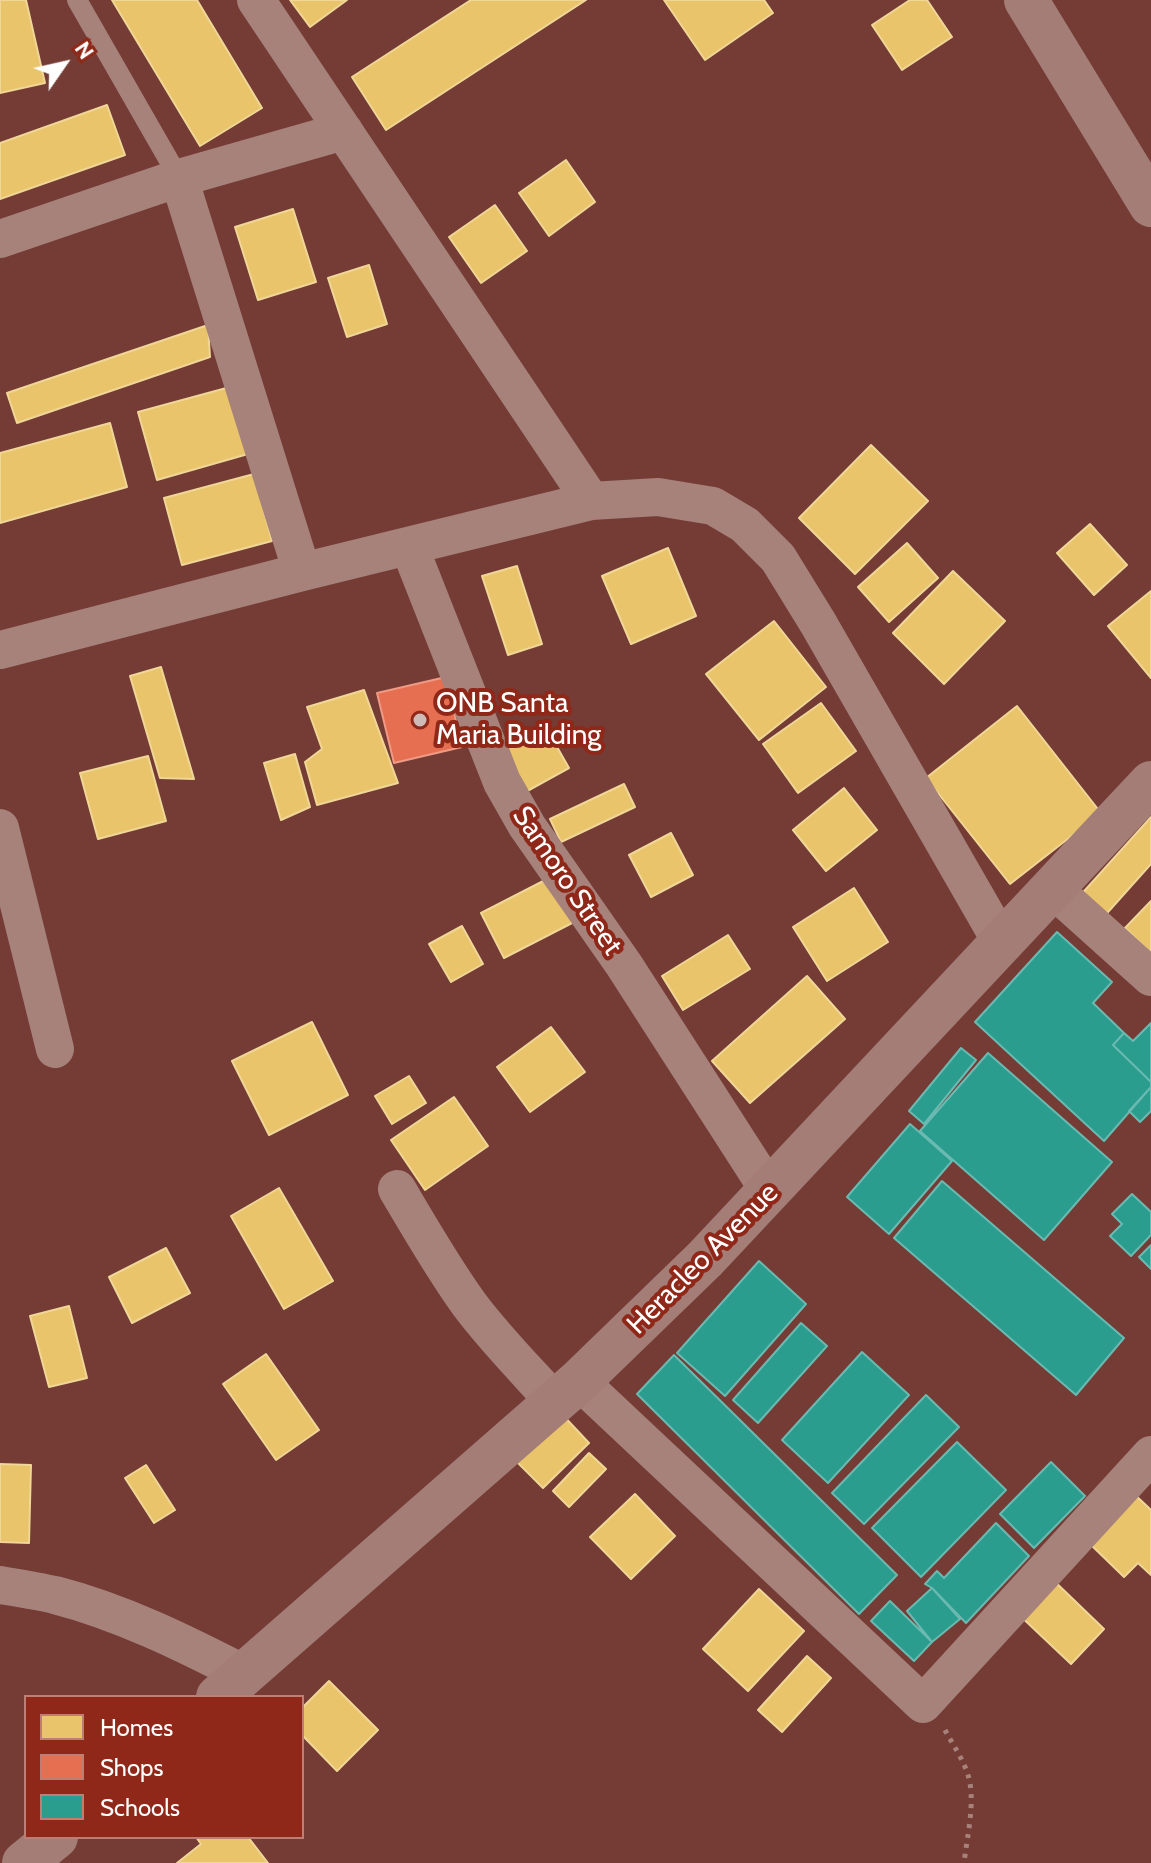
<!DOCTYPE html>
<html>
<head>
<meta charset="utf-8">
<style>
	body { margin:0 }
	#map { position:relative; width:1151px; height:1863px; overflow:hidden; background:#743c34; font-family:Cabin,sans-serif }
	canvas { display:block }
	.legend { position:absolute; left:24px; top:1695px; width:280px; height:144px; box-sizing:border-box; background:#8f2819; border:2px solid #bc7e75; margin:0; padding:10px 14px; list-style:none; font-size:24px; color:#fff }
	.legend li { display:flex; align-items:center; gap:16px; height:40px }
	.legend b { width:40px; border:2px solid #bc7e75 }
	.north { position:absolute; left:24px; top:24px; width:80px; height:80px; -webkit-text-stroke:6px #8f2819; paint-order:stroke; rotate:56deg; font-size:22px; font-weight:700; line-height:32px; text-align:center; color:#fff }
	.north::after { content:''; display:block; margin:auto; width:28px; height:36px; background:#fff; clip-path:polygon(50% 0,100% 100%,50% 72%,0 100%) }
</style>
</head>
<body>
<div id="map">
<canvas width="1151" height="1863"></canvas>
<ul class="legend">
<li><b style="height:22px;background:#e9c46a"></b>Homes</li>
<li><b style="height:22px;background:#e76f51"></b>Shops</li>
<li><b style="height:22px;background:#2a9d8f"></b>Schools</li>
</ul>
<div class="north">N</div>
</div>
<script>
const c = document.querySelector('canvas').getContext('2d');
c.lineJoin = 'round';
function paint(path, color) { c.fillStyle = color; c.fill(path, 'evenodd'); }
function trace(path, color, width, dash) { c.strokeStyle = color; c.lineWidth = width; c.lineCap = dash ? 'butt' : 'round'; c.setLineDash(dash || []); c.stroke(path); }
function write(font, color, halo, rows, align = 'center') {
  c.font = font + ' Cabin,sans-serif'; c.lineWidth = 8; c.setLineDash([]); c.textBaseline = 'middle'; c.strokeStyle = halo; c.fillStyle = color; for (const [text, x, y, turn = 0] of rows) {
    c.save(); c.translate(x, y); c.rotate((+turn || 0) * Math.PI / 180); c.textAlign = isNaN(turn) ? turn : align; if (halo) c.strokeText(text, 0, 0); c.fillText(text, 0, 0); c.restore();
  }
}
const homes = new Path2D(`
	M0,0H26L45,83L0,93Z
	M112,0H197L262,108L200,146Z
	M290,0H347L310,27Z
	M471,0H586L386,130L352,77Z
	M664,0H764L773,13L705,60Z
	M910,0H927L952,37L902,70L872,25Z
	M107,105L125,155L0,199V143Z
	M566,160L595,202L549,236L519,193Z
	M495,205L527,251L481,283L449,237Z
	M293,209L316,282L258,300L235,227Z
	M369,265L387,324L347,337L328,278Z
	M208,325L210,357L17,423L7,393Z
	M230,387L248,454L157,480L138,412Z
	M110,423L127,487L0,523V453Z
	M871,445L928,501L855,574L799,518Z
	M254,474L272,541L182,565L164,498Z
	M1090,524L1127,565L1094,595L1057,553Z
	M907,543L938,578L889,622L858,587Z
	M668,548L696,616L631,644L602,576Z
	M517,566L542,644L508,655L482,576Z
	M953,571L1005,621L944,684L893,633Z
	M1151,591V678L1108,626Z
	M774,621L826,687L759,740L706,674Z
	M161,667L194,779L160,778L130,676Z
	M364,690L398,783L317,805L305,762L322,749L307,707Z
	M821,703L856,751L798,793L763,744Z
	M1017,706L1101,813L1010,884L926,778Z
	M544,724L569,768L520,795L496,751Z
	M295,754L310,807L281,820L264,763Z
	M148,756L166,821L98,839L80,773Z
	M624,784L635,807L561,842L550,819Z
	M844,788L877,830L826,871L793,830Z
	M1151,817V864L1100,921L1077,899Z
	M671,833L693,875L651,897L629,855Z
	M553,876L576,921L504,958L481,913Z
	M854,888L888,942L827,981L793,927Z
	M1151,901V953L1125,928Z
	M462,926L483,964L451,982L429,944Z
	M728,935L750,969L683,1010L662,976Z
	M807,976L845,1019L750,1103L712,1061Z
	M312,1022L348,1095L269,1135L232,1061Z
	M551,1027L585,1072L530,1112L497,1067Z
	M409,1076L426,1103L392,1124L375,1096Z
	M454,1097L488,1146L425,1190L391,1140Z
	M279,1188L333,1281L284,1309L231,1216Z
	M166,1248L190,1293L132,1323L109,1277Z
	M69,1306L87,1378L49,1387L30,1316Z
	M266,1354L319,1430L276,1460L223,1384Z
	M559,1411L589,1443L543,1488L512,1457Z
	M589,1453L606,1469L569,1507L553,1491Z
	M0,1464L31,1465L29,1543L0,1542Z
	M146,1465L175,1510L154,1523L125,1478Z
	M1133,1493L1151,1510V1575L1138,1563L1124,1577L1087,1541Z
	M635,1494L675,1536L631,1579L590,1537Z
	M1049,1576L1104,1629L1071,1664L1015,1611Z
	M759,1589L804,1631L748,1691L703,1649Z
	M807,1656L831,1678L782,1732L758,1710Z
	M329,1681L378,1730L337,1771L302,1735V1708Z
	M196,1837H248L268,1863H177L201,1844Z`);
paint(homes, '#e9c46a');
trace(homes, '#f0d697', 2);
const shops = new Path2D(`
	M446,677L462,747L394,763L377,693Z`);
paint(shops, '#e76f51');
trace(shops, '#ee9a85', 2);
const schools = new Path2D(`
	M1057,932L1112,982L1093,1003L1124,1033L1113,1045L1151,1082V1087L1104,1141L975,1022Z
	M1151,1023V1082L1113,1045L1124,1033L1133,1041Z
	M961,1048L976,1060L924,1124L909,1111Z
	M988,1053L1112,1162L1044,1240L920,1131Z
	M1151,1087V1111L1140,1122L1129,1111Z
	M910,1124L952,1161L889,1234L847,1197Z
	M942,1181L1124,1338L1076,1395L894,1238Z
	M1132,1194L1151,1212V1235L1131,1256L1110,1236L1122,1224L1112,1214Z
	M1151,1245V1269L1139,1257Z
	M759,1261L806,1304L725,1396L677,1353Z
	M801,1323L827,1346L758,1423L733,1400Z
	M862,1352L909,1395L828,1483L782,1440Z
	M674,1355L897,1575L859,1614L637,1394Z
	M926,1395L959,1427L864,1524L832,1493Z
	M957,1442L1006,1490L921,1577L872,1528Z
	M1051,1462L1085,1496L1034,1548L1000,1514Z
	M996,1523L1029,1556L966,1623L932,1588L925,1584L937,1571L944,1578Z
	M932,1588L960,1619L932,1642L907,1611Z
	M890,1601L932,1642L914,1661L871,1621Z`);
paint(schools, '#2a9d8f');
trace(schools, '#6abab1', 2);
trace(new Path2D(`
	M945,1730C953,1745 963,1759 968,1775C976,1800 967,1837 964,1863`), '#a7827b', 5, [4, 6]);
trace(new Path2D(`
	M77,0L179,178`), '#a7827b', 20);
trace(new Path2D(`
	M256,0L591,501
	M179,178L302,572
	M0,239L179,178L344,131
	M409,546L502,782L527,826L624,965L770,1192
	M0,650L302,572L591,501L658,497L713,506L745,525L778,558L818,623L1002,943
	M0,828L55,1049
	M1053,889L1151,977
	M397,1189C420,1228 443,1268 469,1304C495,1339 526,1370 555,1402
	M579,1381L923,1704L1151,1455
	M0,1585C18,1588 37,1591 55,1595C121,1612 184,1643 244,1674`), '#a7827b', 38);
trace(new Path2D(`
	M1026,0L1151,205
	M218,1697L579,1381L705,1259L1151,783
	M24,1863L56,1837`), '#a47d77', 44);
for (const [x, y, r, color] of [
	[420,720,8,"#cebbb8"]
]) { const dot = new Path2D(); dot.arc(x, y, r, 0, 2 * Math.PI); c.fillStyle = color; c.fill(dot); trace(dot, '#8f2819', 3); }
write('28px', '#fff', '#8f2819', [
	["ONB Santa",436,704],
	["Maria Building",436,736]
], 'left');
write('28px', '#fff', '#8f2819', [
	["Samoro Street",567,881,56],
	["Heracleo Avenue",703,1259,-45]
]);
</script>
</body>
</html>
